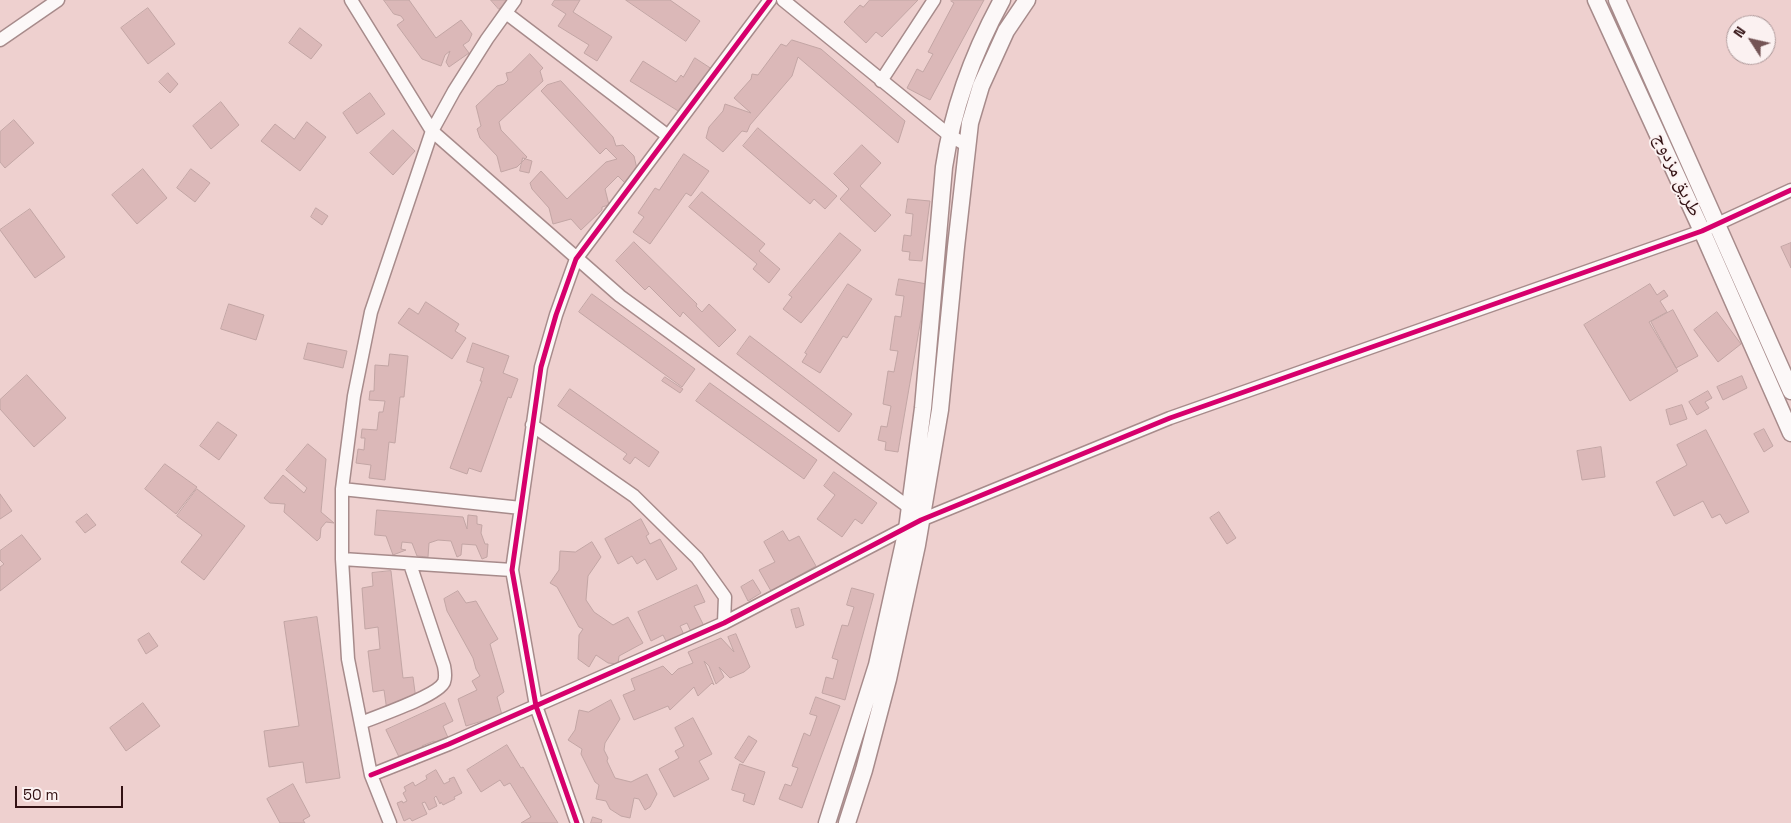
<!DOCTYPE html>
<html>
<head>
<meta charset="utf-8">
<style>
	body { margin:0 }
	#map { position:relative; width:1791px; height:823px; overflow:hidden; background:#eed0cf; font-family:"Space Grotesk",sans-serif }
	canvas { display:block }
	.north { position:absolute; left:1726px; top:15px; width:50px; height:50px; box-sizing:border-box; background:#fbf1f1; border:1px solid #ab9798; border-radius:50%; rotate:305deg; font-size:14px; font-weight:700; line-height:20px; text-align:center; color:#321113 }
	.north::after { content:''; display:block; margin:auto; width:18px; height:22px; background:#745455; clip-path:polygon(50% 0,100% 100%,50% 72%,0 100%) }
	.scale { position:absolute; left:15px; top:786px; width:108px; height:22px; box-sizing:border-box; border:2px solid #321113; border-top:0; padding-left:6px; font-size:15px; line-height:18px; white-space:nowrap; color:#321113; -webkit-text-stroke:4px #fbf1f1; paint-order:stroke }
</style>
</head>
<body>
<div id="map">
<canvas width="1791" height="823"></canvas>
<div class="north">N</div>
<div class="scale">50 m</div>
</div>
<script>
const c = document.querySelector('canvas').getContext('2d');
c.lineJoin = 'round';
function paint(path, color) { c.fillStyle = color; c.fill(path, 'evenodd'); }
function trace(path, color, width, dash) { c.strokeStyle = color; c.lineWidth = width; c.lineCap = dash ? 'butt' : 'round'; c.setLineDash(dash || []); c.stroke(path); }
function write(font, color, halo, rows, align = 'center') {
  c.font = font + ' "Space Grotesk","Noto Naskh Arabic",sans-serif'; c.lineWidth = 4; c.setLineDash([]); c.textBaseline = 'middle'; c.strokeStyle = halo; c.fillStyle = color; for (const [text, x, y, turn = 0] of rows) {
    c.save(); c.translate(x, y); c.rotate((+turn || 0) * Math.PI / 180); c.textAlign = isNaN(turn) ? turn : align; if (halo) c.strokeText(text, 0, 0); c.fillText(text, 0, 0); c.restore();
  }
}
const building = new Path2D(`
	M384,0H409L436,38L461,20L472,34L469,41L463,45L469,53L449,67L446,62L450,51L445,55L441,66L422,59L397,25L404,20L401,16L394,14Z
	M491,0H510L499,9Z
	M555,0H580L573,12L612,37L597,61L584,53L589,45L558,26L566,14L552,5Z
	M626,0H670L700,21L686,41Z
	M870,0H918L882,37L876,32L866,43L844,22L860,5L863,7Z
	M952,0H984L930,100L907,88L917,69L923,72L933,54L928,52L954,3L951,1Z
	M148,8L175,44L148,64L121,28Z
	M300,28L322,45L311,59L289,43Z
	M792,40L821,49L905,121L898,143L798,57L792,76L750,125L747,132L742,131L723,152L706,138L709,127L723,111L725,104L751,113L734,98L751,79L752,74L758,75L781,44L786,46Z
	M530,54L543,68L540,71L543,81L499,122L501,130L527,157L517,167L501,172L497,156L480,138L477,129L481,126L476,106L497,86L504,84L508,80L506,73L511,72Z
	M695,58L718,73L683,114L630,81L643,61L676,82L681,75L683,77Z
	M168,73L178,84L170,93L159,82Z
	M561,81L613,137L616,146L623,145L634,156L637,169L628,186L618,176L605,189L609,205L602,207V210L581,230L571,219L553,224L549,208L532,189L530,183L541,171L567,199L606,162L617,159L606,148L600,154L541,91L547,85Z
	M370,93L385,114L357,134L343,113Z
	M221,102L239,125L211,149L193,126Z
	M14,120L34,143L5,168L0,162V132Z
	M307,122L326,137L300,171L261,141L275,124L294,139Z
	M758,128L837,196L825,209L814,199L810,204L743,146Z
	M393,130L415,151L393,175L370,153Z
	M862,145L881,163L860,186L891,215L875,232L840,199L849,189L834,174Z
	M684,154L709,171L691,196L686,193L650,244L633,232L644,217L638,213L655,188L659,190Z
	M523,158L532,161L529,173L520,171Z
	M143,169L167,198L137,224L112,195Z
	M191,169L210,183L195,202L177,188Z
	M702,192L765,244L759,251L780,269L769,283L753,269L757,264L689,207Z
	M908,199L930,201L922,261L909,260L910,252L902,251L904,235L911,236L913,214L906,213Z
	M316,208L328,216L322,225L311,217Z
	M30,209L65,257L35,278L0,230Z
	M840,233L861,250L801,323L783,309L792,297L789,295Z
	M634,242L697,304L696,306L702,312L709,304L736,330L719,347L683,312L680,317L649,286L645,290L616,261Z
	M1791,243V268L1781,247Z
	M899,279L927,284L898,452L885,450L886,442L878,440L881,426L887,427L891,406L883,404L888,371L894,372L898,351L890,350L895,316L901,317L904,296L896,295Z
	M848,284L872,299L847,338L843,336L820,373L802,362L807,354L805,353Z
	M1650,284L1657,295L1664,290L1668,296L1660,301L1667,312L1649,322L1678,371L1630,401L1584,325Z
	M592,294L695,369L682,387L579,312Z
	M426,302L459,324L455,331L466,338L452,359L398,323L409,308L418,314Z
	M229,304L264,315L256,340L221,329Z
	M1673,310L1698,356L1676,368L1651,322Z
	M1717,312L1741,344L1718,362L1694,330Z
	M750,336L852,414L839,432L737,354Z
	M308,343L347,351L343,368L304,359Z
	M473,343L509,356L503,373L518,379L511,398L508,397L481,472L469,468L467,474L450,468L482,381H480L484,368L467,362Z
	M390,354L408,356L404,397H400L395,443L389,442L385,480L369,478L371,465L356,463L358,449L364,450L365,438H361L362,429L377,430L379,412H383L385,401L369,400L370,391H374L375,365L388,366Z
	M27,375L66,418L34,447L0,409V400Z
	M1742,376L1747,388L1723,400L1717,387Z
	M665,377L683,389L680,393L662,381Z
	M710,383L817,460L804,479L696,401Z
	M570,389L659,452L649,467L635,457L630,464L623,459L627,454L558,406Z
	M1708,391L1712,398L1705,402L1709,408L1697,415L1689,402Z
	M1682,405L1687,419L1670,425L1666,410Z
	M218,422L237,435L219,460L200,446Z
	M1764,429L1773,446L1764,452L1754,434Z
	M1706,430L1749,512L1726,524L1720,514L1712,518L1703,501L1674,516L1656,482L1687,465L1677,445Z
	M308,444L326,459L321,512L334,523L326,522L321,528L320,538L317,541L284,512L285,504L270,503L264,498L283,475L304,493L307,488L286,470Z
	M1601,447L1605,477L1582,480L1577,451Z
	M165,464L197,487L176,514L145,489Z
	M834,472L877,503L862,524L855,519L842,537L817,519L835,495L824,486Z
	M197,489L245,526L204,580L181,562L202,535L177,516Z
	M0,494L12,511L0,519Z
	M377,510L463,517L467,529L468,515L477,516V524L482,525L481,533L485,544H488L487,557L482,559L476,545L462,544L461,555L457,557L451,541L438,540L429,543L428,557L417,556L412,543L402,542L401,549L406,550L393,555L386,536L375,535Z
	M1219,512L1236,538L1227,544L1210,518Z
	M87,514L96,525L85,533L76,522Z
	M641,519L649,534L646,536L650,544L660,539L677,569L657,580L645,559L637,564L632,556L618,564L605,539Z
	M783,531L789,541L799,536L816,566L771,591L759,570L775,562L764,542Z
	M22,535L41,559L0,591V567L4,564L0,560V551Z
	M592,542L601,557L588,576L586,600L594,612L613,625L628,617L643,643L619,656L618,664L608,663L596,655L589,667L578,659L579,635L583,629L579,627L557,587L550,583L559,570L560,551L575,552Z
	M391,571L403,678L413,677L417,707L387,711L384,690L373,692L368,651L380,649L378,627L365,629L362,588L373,586L372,573Z
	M753,580L761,593L748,601L741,587Z
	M697,585L705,602L694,606L705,628L692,634L687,623L680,626L685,637L668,645L663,635L651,641L638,612Z
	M852,588L874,594L845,700L822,693L826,677L833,679L838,660L832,658L842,625L848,626L854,607L847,605Z
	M458,591L466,603L476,601L498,639L490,644L504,692L497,697L502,715L466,726L458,699L477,690L472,681L480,676L476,669L473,658L447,611L444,599Z
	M799,608L804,625L796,628L791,610Z
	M317,617L340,778L306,783L303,762L269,767L264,731L299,726L284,622Z
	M149,633L158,646L146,654L138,640Z
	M736,634L750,667L744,672L730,678L719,667L724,677L716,684L709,666L704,661L714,685L712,683L698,696L694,687L670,710L668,706L634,720L623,695L635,690L631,679L663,666L672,675L678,669L693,663L688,652L721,638L734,652L728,637Z
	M816,697L840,706L802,808L779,799L785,784L791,786L798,768L792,766L804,733L810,736L817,716L810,714Z
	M611,700L620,719L605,743L604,750L608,758L607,761L615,778L631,782L647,774L657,794L650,807L645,810L639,799L634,798L630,818L621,816L610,809L606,801L596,799L599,785L595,782L581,754L582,749L568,740L575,730L579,710L588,712Z
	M143,703L160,726L126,751L110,728Z
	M445,703L453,721L443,726L452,747L439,753L434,741L422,746L428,759L413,766L407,753L399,757L386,730Z
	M693,718L712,754L699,761L709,779L674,797L659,769L679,758L675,751L684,746L675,728Z
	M749,736L757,741L743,763L735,758Z
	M507,745L521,768L523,767L558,823H521L531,817L510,783L504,786L500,780L481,792L467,770Z
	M740,764L765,772L754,805L743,801L745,794L732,790Z
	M436,770L444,784L450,781L449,779L454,777L462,793L454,797L455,799L443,805L441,802L440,804L436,796L434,798L437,806L429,810L425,802L422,803L427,814L412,821L410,818L404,821L397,803L402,801L403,803L407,801L403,793L406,791L404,787L413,782L415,786L427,779L426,776Z
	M293,784L310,816L303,820L305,823H280L267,799Z
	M593,817L602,820L601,823H591Z`);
paint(building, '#dbb8b8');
trace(building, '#c2a5a4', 1);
const minor = new Path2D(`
	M351,0L432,131L620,296L910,508
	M783,0L949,135L968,146
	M506,13L668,136
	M0,40L58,0
	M881,81L934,0
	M532,425L634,496L697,558L725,597L724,623
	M342,489L521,508
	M342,559L512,570
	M361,723C377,716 438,696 444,682C446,677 445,671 444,666L410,564
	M371,775L449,744L724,623L921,520L1170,418L1702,231L1791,190
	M390,823L371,775L348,659L342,559V489L354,396L371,312L432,131L454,91L487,39L515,0
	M577,823L536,706L512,570L541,367L556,315L576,259L770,0`);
const tertiary = new Path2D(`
	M1596,0L1702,231L1791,433
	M1617,0L1791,391
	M827,823L877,665L907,529L923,408L944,167C953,108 973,53 1002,0
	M847,823L864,770L888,679L917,545L940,410L956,247L970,123L981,86L1006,31L1027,0`);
trace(minor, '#a78b8b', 15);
trace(tertiary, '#a78b8b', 19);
trace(minor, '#fcf8f8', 12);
trace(tertiary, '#fcf8f8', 16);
trace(new Path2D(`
	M371,775L449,744L724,623L921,520L1170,418L1702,231L1791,190
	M577,823L536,706L512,570L541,367L556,315L576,259L770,0`), '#d6006c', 5);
write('19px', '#321113', '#fbf1f1', [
	["طريق مزدوج",1677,175,65]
]);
</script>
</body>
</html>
